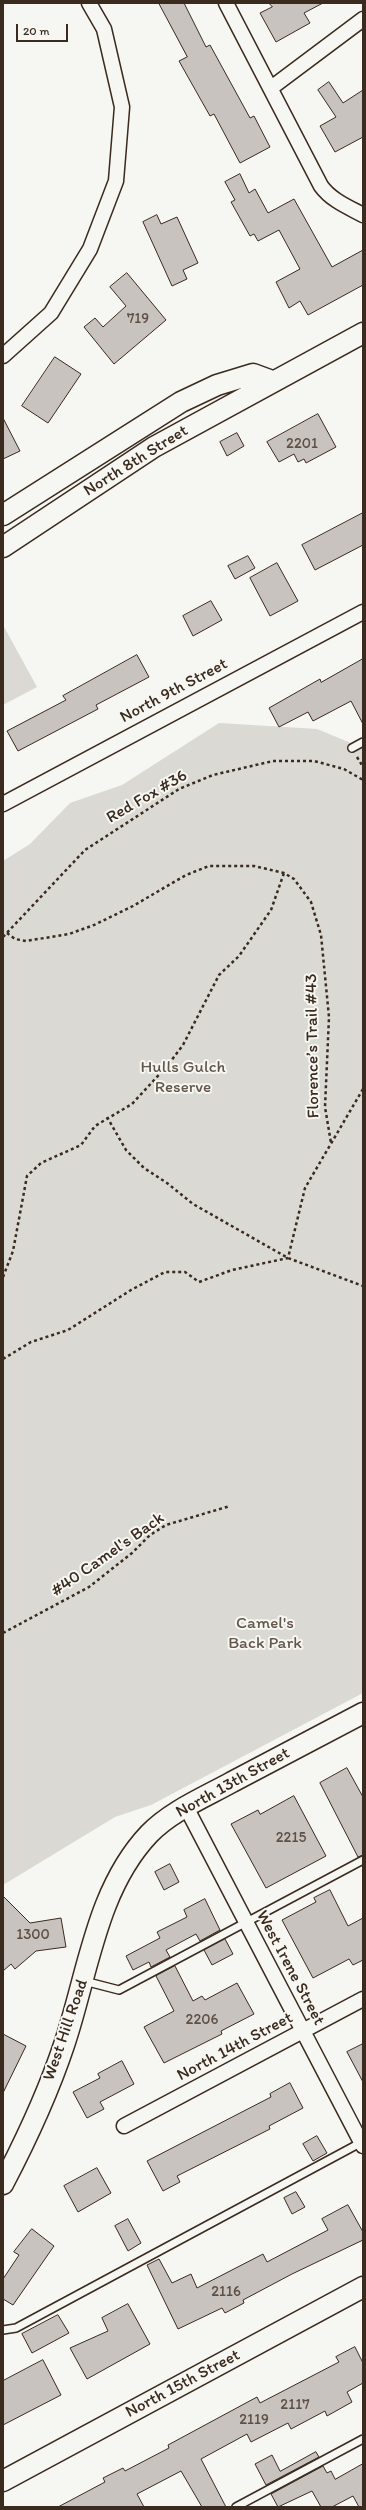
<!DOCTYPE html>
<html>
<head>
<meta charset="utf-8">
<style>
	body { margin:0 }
	#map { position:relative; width:366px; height:2510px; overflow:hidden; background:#f6f6f2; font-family:Itim,sans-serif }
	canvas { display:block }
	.frame { position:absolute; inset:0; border:4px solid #3b2a1e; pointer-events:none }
	.scale { position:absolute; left:16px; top:24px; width:52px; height:18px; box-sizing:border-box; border:2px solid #3b2a1e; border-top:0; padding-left:5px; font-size:12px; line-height:14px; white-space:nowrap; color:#3b2a1e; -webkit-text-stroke:3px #f6f6f2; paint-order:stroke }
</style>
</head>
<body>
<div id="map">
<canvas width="366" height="2510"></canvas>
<div class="frame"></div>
<div class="scale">20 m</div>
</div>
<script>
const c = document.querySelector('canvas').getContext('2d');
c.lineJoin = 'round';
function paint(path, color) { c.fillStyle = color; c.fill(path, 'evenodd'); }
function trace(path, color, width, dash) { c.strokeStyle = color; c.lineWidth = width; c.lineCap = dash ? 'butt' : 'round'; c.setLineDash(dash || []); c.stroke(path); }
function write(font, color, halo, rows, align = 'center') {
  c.font = font + ' Itim,sans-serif'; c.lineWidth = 4; c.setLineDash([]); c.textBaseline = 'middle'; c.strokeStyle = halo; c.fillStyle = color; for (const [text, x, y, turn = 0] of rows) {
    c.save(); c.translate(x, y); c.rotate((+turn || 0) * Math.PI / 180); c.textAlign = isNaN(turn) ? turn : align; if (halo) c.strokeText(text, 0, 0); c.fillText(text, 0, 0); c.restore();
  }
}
paint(new Path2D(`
	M3,625L37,687L3,705Z
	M219,723L317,729L363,748V1693L151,1805L115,1817L3,1885V861L30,844L70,803L122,785Z`), '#dad9d3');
const building = new Path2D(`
	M159,3H184L206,47L210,45L250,118L254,116L270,147L240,163L214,114L210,116L179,61L187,57Z
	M269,3H323L304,13L310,23L276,42L260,13L272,7Z
	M329,82L343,103L363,90V137L335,152L320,126L336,117L318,90Z
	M240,174L249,193L255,189L268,213L294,199L332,267L363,250V285L308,315L300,301L289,308L276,282L300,269L279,230L258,241L254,234L250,236L231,202L235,200L225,182Z
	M157,215L161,224L177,217L198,263L183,270L187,279L172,286L143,222Z
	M127,273L166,320L114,364L84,327L95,318L103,327L126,306L110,287Z
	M55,357L81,374L48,423L22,406Z
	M318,414L336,447L306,463L304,459L298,462L294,454L279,462L267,442Z
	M3,418L20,451L3,459Z
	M237,433L244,446L227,456L220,442Z
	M363,513V545L315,570L302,545Z
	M248,556L255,568L235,579L228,566Z
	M277,563L298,601L270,616L250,578Z
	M211,601L222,620L193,636L183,616Z
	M137,655L149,677L96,705L98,709L18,751L7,731L66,700L63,696Z
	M363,659V724L351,701L313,721L308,712L279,727L269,708L320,679L321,682Z
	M347,1768L363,1797V1855L358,1857L320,1783Z
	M294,1796L326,1856L266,1888L231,1824L258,1810L260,1814Z
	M170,1864L179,1882L164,1890L155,1872Z
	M330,1890L348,1926L363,1918V1960L353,1965L349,1959L313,1978L282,1920L316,1902L314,1898Z
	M3,1896L30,1923L61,1918L66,1947L36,1951L15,1969L11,1964L3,1971Z
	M205,1899L220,1930L200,1941L196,1934L166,1950L170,1957L151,1967L149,1962L133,1970L126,1956L160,1938L157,1932L187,1917L184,1910Z
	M225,1939L233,1954L212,1965L204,1950Z
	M175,1966L193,2001L202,1996L205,2000L237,1983L254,2014L221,2031L222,2034L164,2063L144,2027L174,2011L156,1976Z
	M3,2034L26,2046L3,2093Z
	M363,2044V2082L347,2052Z
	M122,2061L134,2084L100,2102L104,2109L87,2118L73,2092L100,2078L98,2074Z
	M290,2083L303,2108L269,2126L270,2129L177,2176L180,2182L163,2191L147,2161L271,2097L270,2094Z
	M317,2136L327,2153L313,2161L303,2144Z
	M97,2168L111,2193L78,2212L64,2186Z
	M296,2192L305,2207L292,2214L284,2198Z
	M348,2205L363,2232V2240L292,2274L243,2300L244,2303L225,2313L222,2308L178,2329L147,2265L159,2259L172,2283L191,2274L197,2288L263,2254L267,2262L328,2230L322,2219Z
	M128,2219L141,2243L128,2251L115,2226Z
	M32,2229L54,2246L13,2305L3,2299V2279L19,2255L14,2252Z
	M128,2304L150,2344L87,2379L70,2348L108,2331L102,2318Z
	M58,2315L69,2333L32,2353L22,2334Z
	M355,2347L363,2363V2383L347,2392L352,2402L327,2416L325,2411L291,2429L288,2423L251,2442L247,2434L201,2459L226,2507H202L181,2471L137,2494L144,2507H58L105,2482L103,2478L123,2468L125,2471L169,2448L168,2445L257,2397L260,2403L339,2362L336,2357Z
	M43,2360L61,2395L3,2425V2381Z
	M316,2452L319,2457L266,2485L255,2464L272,2455L280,2471Z
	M363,2464V2507H359L353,2496L332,2507H321L312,2491L278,2507L271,2494L323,2466L327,2473L331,2471L335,2479Z`);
paint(building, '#c8c3be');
trace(building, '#3b2a1e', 1);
const lane = new Path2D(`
	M352,748L363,742
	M84,1981L119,1990L363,1860
	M3,2330L16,2328L362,2142
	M236,2507L363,2439`);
const street = new Path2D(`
	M226,3L321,186C331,200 348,207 363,215
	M271,88L363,19
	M3,356L51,313L90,249L116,181L122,107L104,29L89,3
	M3,804L363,612
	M186,1807L363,2146
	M124,2126L363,1999`);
const secondary = new Path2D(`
	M3,515L181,402L217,385L253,374L272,381
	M3,547L154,447L363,333
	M3,2184C26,2140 48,2093 64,2045C88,1974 96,1890 149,1834C171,1811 205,1797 232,1782C276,1759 319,1736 363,1713
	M3,2481L363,2287`);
trace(lane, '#3b2a1e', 10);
trace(street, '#3b2a1e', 17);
trace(secondary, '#3b2a1e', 23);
trace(new Path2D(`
	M357,757L363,767
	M7,933L15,939L26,941L69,934L94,925L133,906L186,875L209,866H254L284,873L294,879L311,902L321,935L329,1017L325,1107L331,1143
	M3,937L85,850L179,789L213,775L273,761H314L344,769L363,780
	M107,1117L126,1150L144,1168L167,1183L193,1204L288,1258L363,1286
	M3,1277L13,1251L27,1176L41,1163L81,1145L95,1126L132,1104L168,1065L183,1045L219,975L239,956L271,910L284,873
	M3,1359L31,1342L68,1330L131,1290L165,1272H185L199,1282L232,1270L288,1258L305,1188L363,1089
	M3,1633L89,1587L132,1553L150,1535L166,1525L230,1506`), '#3b2a1e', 2.5, [3, 3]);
trace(lane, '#f6f6f2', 7);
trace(street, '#f6f6f2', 14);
trace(secondary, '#f6f6f2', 20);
write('15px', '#5e5046', null, [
	["719",138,319],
	["2201",302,444],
	["2215",291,1838],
	["1300",33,1935],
	["2206",202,2020],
	["2116",226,2292],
	["2117",295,2405],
	["2119",254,2420]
]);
write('17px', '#3b2a1e', '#f6f6f2', [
	["North 8th Street",136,461,-32],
	["North 9th Street",174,691,-28],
	["Red Fox #36",147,797,-30],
	["Florence’s Trail #43",313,1046,-91],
	["#40 Camel's Back",108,1555,-35],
	["North 13th Street",233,1783,-29],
	["West Irene Street",290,1968,62],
	["West Hill Road",66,2030,-71],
	["North 14th Street",235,2047,-28],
	["North 15th Street",183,2384,-28]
]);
write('17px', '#63564b', '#f6f6f2', [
	["Hulls Gulch",183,1068],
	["Reserve",183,1088],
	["Camel's",265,1624],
	["Back Park",265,1644]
]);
</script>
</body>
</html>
